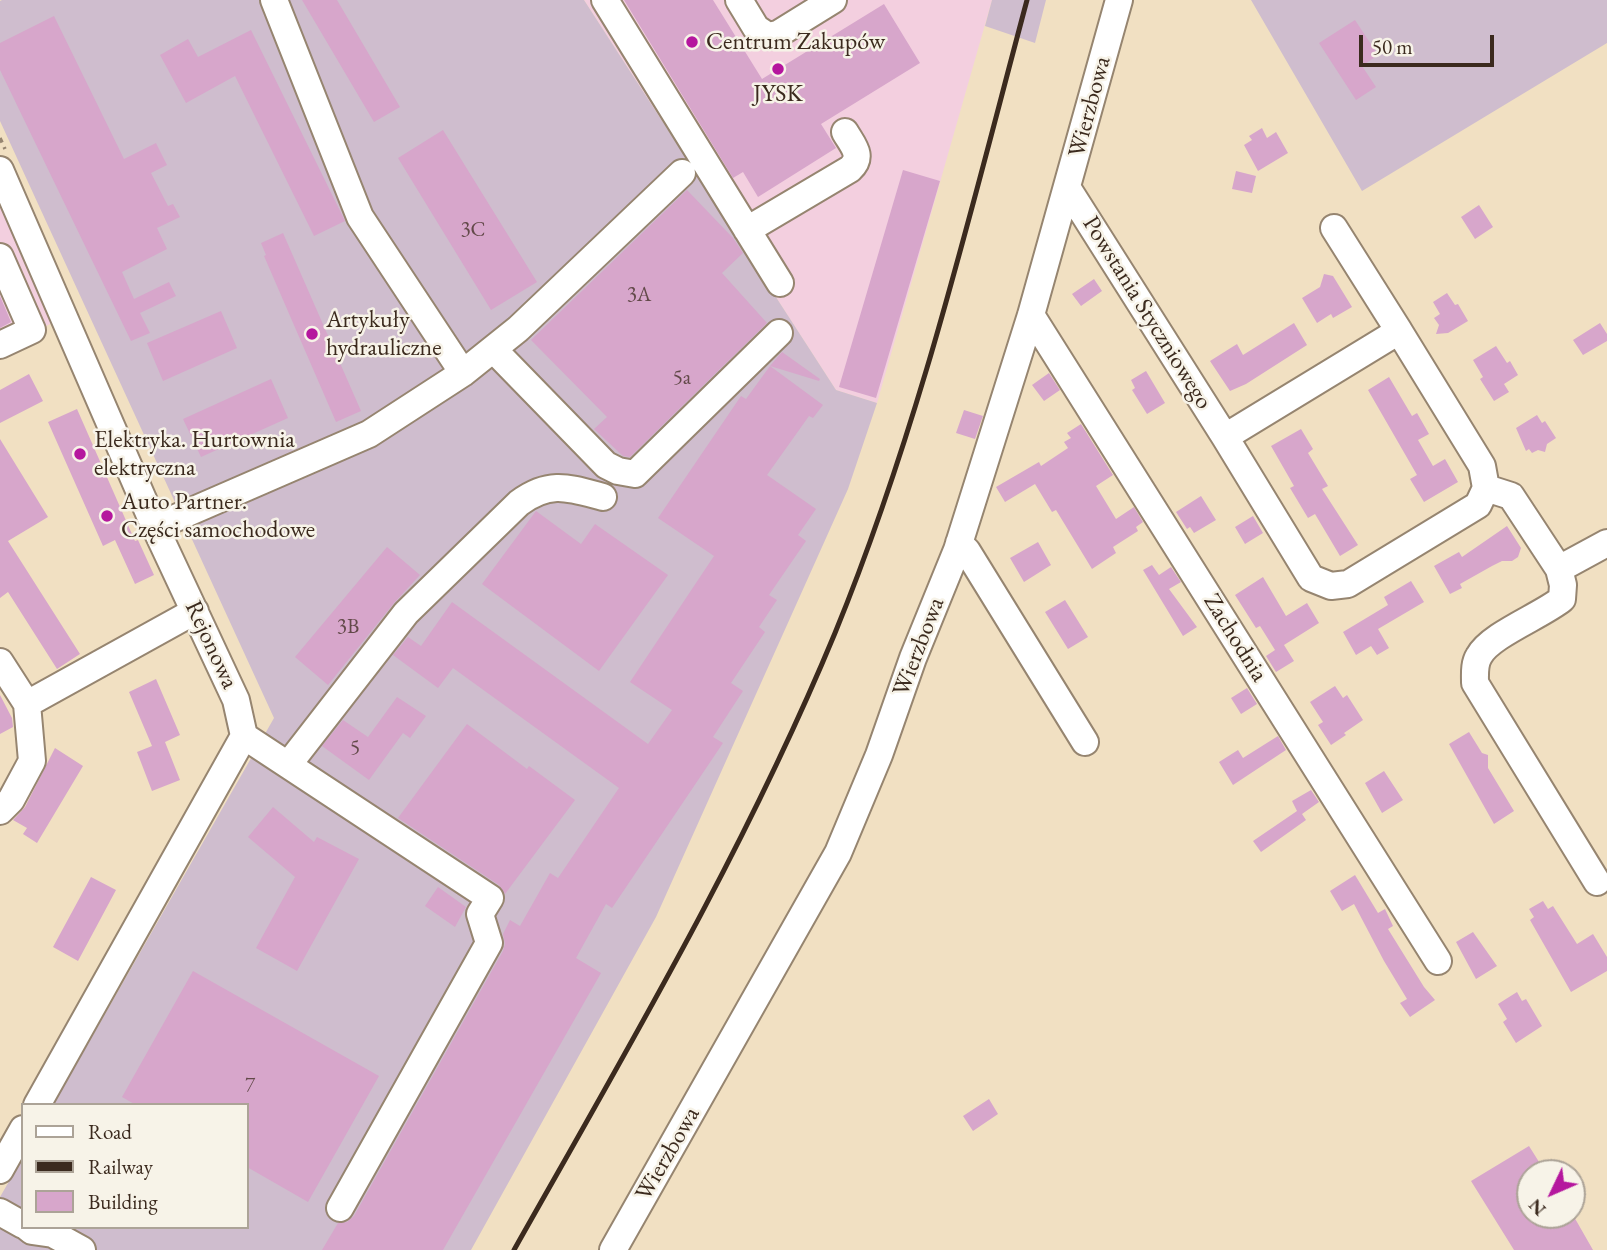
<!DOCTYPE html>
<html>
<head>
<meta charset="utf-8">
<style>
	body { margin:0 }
	#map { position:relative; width:1607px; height:1250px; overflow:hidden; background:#f1e0c2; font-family:"EB Garamond",serif }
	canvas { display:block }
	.legend { position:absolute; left:21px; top:1103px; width:228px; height:126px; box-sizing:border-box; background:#f7f3e8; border:2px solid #aca397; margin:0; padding:9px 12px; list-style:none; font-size:21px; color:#3b2a1e }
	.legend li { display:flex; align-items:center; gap:14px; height:35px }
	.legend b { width:35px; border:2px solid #aca397 }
	.north { position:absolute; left:1516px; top:1159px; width:70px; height:70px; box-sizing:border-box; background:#f7f3e8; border:2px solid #aca397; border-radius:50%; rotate:226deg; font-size:19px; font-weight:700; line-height:28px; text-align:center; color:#3b2a1e }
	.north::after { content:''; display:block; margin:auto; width:24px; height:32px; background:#b5179e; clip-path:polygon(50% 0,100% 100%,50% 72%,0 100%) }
	.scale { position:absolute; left:1359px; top:35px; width:135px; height:32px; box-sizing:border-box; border:4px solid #3b2a1e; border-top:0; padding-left:9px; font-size:21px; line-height:24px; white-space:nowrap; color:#3b2a1e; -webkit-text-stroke:5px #f7f3e8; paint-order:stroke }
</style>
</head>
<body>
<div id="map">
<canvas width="1607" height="1250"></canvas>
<ul class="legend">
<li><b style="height:9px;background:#fff"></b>Road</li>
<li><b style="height:9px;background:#3b2a1e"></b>Railway</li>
<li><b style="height:19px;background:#d7a6cb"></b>Building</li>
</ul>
<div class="north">N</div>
<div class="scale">50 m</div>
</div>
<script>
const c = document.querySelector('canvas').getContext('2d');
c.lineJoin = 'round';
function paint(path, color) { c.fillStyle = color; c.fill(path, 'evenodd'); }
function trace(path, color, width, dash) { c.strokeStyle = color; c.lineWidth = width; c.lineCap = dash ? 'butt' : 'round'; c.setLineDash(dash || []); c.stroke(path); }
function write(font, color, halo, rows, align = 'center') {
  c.font = font + ' "EB Garamond",serif'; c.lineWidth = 5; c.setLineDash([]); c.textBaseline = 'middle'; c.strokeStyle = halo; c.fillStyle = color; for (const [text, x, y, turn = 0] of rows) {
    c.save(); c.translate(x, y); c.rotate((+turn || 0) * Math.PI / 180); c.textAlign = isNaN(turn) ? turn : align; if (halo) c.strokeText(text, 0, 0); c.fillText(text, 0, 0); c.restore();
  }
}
paint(new Path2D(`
	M584,0H992L877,403L836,390Z
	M0,206L52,323L0,349Z`), '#f3cfdf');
paint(new Path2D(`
	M2,0H584L836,390L877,403L848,489L656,917L471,1250H0V1197L23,1157V1227H247V1105H53L274,718L0,121V1Z
	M992,0H1046L1035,43L985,26Z
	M1251,0H1607V43L1362,191Z`), '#cfbdce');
paint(new Path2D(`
	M302,0H337L400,107L374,122Z
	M624,0H713L762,79L884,4L920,63L821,124L836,148L758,197L743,172L733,178Z
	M54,16L124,159L156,143L167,165L151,173L168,206L173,204L180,217L157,228L167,249L122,272L134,299L169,282L176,296L140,313L150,333L131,341L0,70V43Z
	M1355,20L1378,55L1362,66L1376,87L1356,100L1319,43Z
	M251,30L345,221L314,236L235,76L186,103L160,55L188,39L198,57Z
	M1262,128L1267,138L1276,132L1288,153L1258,171L1244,145L1252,140L1249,136Z
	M443,130L537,282L491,310L398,158Z
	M903,170L940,181L876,398L839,387Z
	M1236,171L1256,176L1252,193L1232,189Z
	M687,190L733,238L743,253L722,273L767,323L630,457L623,456L594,429L607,417L531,340Z
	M1479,205L1493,227L1475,239L1461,217Z
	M283,233L361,411L336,422L264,256L266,255L261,243Z
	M1324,274L1333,276L1352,307L1333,318L1331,314L1317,323L1302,298L1320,287Z
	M1094,279L1102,291L1081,306L1072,294Z
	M1447,293L1455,305L1458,304L1468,321L1448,333L1436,334L1439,325L1434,318L1440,314L1433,302Z
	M0,296L11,322L0,328Z
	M221,311L237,348L163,381L147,343Z
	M1294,323L1307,345L1246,384L1230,391L1210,361L1237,344L1243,355Z
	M1600,323L1607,334V341L1583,355L1573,340Z
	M1496,346L1507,363L1510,361L1518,375L1504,384L1509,392L1494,401L1480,379L1483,377L1473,360Z
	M782,352L820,379L819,381L770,366Z
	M770,366L823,405L813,418L809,416L767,475L816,509L798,535L806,541L769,595L777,600L759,627L765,632L731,683L743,691L713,737L723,743L612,908L606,904L576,958L601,973L443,1250H322L338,1223L347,1222L354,1216L503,951L505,944L503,934L510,920L520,926L550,873L558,878L619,788L453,668L438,688L393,655L408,637L421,646L452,602L648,744L672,710L630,682L714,556L658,518L741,396L746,399Z
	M1146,371L1165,403L1147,414L1132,390L1135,388L1131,380Z
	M1049,373L1060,390L1044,401L1032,385Z
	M29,374L43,401L0,423V390Z
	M1389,377L1412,416L1417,413L1429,434L1418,440L1433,466L1445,459L1458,482L1424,502L1410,479L1417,475L1368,390Z
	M271,379L288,418L201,457L183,419Z
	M77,409L135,541L138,540L154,575L135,584L115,540L103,546L48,422Z
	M964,410L983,416L975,439L956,433Z
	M1537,415L1542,423L1545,421L1556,438L1547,444L1545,452L1538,450L1532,453L1529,449L1526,451L1516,428Z
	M1081,424L1113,475L1096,486L1116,519L1134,507L1143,522L1136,527L1138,531L1113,547L1116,553L1092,569L1056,510L1052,512L1035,484L1005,502L996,487L1039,462L1041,466L1068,448L1064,442L1071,438L1067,433Z
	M1301,429L1313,449L1308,453L1328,486L1322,489L1358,545L1340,556L1315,514L1308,518L1290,488L1294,486L1271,446Z
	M0,439L48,517L8,541L80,654L57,669L8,592L0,598Z
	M1201,496L1216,520L1194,533L1190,527L1187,529L1176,512Z
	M536,511L581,544L595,524L668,575L599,671L482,584Z
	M1253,516L1263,533L1245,544L1235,527Z
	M1507,526L1521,548L1518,557L1512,561H1502L1492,566L1460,584L1462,588L1450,594L1434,566L1459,552L1462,557Z
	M1038,542L1051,565L1024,582L1010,558Z
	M387,547L420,575L394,603L328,685L295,657Z
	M1152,565L1159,575L1171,567L1181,582L1169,589L1197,627L1183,636L1143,570Z
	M1263,577L1286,616L1307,603L1319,623L1284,645L1294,661L1276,672L1266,656L1275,650L1260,626L1256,628L1235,595Z
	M1411,581L1424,602L1378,629L1389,648L1377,655L1371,646L1356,655L1343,632L1388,605L1384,597Z
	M1065,600L1088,637L1068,649L1045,612Z
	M156,679L180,735L165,742L180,780L152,791L137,752L152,746L129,692Z
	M1335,686L1343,698L1347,695L1363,720L1344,733L1346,735L1331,745L1318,725L1323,722L1310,702Z
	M1247,688L1257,704L1241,714L1231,698Z
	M0,695L12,718L13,727L0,734Z
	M397,697L426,716L410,738L403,733L369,780L322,746L343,720L368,737Z
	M467,724L527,769L529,766L575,800L505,894L499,885L398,818Z
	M1469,732L1482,753L1488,755V768L1514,811L1494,824L1449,744Z
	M1278,736L1286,750L1233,785L1219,762L1238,750L1243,758Z
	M55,748L83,766L37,843L23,834L27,828L13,820L25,807Z
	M1384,771L1403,800L1382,813L1365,783Z
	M1311,790L1319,802L1302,814L1306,820L1261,852L1253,841L1297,811L1292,801Z
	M273,807L314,842L317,837L359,859L297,971L256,948L295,877L248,837Z
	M1355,875L1378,913L1385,909L1393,926L1388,929L1424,987L1435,1000L1410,1017L1400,1003L1407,999L1384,961L1354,904L1342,911L1330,891Z
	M91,877L116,890L78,961L53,947Z
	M438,887L466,907L455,927L425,906Z
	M1543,901L1548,909L1553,906L1577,944L1593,934L1607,957V971L1571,992L1530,920L1534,917L1529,909Z
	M1473,932L1497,966L1476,979L1456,942Z
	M193,971L379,1076L308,1202L247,1167V1105H136L122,1097Z
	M1517,992L1522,1001L1526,999L1542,1026L1516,1043L1503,1022L1507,1019L1498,1004Z
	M989,1099L998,1114L973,1131L963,1116Z
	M1529,1146L1546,1173H1530V1215H1573L1593,1250H1514L1471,1181Z`), '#d7a6cb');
const minor = new Path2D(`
	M274,0L360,217L463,373
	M605,0L780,283
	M739,0L756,28L768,36L778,34L833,0
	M0,170L155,527L236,700L244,736L37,1105
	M1068,189L1225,437L1311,578L1331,586L1348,584L1478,505L1486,488L1482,466L1399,331L1225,437
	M1334,228L1399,331
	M747,230L850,169C864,156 853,146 845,132
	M0,257L32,330L0,345
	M1031,315L1438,961
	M493,349L606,465L618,471L635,474L779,333
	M1486,488L1511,496L1559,569L1607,543
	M155,527L369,434L463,373L518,329L682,173
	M959,543L967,551L1085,742
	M1559,569L1563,585L1562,599C1541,616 1490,635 1479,656C1474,664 1475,673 1475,683L1597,882
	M0,662L27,704
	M244,736L490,898L480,914L489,943L340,1208
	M288,765L406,613L519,503C550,480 569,488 603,497
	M0,811L11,800L32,761L27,704L195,611
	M0,1170L23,1129
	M0,1212L23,1225
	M27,1227L32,1231L53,1234L82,1250
	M613,1250L838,853L879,755L913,658L957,550L1031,315L1119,0`);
trace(minor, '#968570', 30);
trace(new Path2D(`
	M0,138L5,149`), '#968570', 3.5, [5, 5]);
trace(minor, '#fff', 26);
trace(new Path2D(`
	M514,1250C628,1048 746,848 835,633C919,428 970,213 1027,0`), '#3b2a1e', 5);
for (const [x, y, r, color] of [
	[692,42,7,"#b5179e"],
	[778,69,7,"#b5179e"],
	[312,334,7,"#b5179e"],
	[80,454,7,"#b5179e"],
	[107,516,7,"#b5179e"]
]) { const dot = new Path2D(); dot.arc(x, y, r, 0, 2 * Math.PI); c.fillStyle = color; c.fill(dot); trace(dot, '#f7f3e8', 2.5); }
write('21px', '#624949', null, [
	["3C",473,230],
	["3A",639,295],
	["5a",682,378],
	["3B",348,627],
	["5",355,748],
	["7",250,1086]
]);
write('24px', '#3b2a1e', '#f7f3e8', [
	["Centrum Zakupów",706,42],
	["JYSK",778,94,"center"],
	["Artykuły",326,320],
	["hydrauliczne",326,348],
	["Elektryka. Hurtownia",94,440],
	["elektryczna",94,468],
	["Auto Partner.",121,502],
	["Części samochodowe",121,530]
], 'left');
write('24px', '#3b2a1e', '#f7f3e8', [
	["Wierzbowa",1090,107,-75],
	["Powstania Styczniowego",1147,313,58],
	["Zachodnia",1235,638,58],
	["Rejonowa",211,645,65],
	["Wierzbowa",919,647,-69],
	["Wierzbowa",668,1154,-60]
]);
</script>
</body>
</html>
